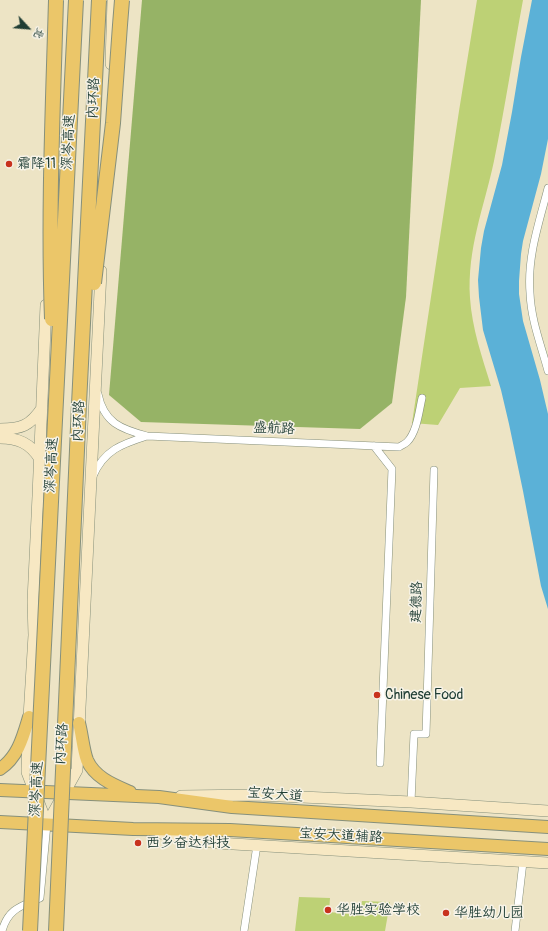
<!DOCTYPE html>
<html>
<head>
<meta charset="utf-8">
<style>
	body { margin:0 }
	#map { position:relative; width:548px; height:931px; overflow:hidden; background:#ede4c5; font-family:Pangolin,"LXGW WenKai TC",sans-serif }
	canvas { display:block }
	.north { position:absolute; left:8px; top:8px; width:40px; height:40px; -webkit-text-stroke:3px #f7f3e8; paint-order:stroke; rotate:116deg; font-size:11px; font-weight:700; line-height:16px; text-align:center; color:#1f3d34 }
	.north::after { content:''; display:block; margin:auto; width:14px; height:18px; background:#1f3d34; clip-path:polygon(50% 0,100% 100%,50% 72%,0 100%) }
</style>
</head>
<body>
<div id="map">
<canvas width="548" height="931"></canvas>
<div class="north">北</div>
</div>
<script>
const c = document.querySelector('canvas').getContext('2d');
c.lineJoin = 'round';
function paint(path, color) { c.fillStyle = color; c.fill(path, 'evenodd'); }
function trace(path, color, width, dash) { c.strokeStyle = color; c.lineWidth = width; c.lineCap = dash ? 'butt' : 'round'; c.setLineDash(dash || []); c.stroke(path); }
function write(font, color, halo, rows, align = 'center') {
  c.font = font + ' Pangolin,"LXGW WenKai TC",sans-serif'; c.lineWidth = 3; c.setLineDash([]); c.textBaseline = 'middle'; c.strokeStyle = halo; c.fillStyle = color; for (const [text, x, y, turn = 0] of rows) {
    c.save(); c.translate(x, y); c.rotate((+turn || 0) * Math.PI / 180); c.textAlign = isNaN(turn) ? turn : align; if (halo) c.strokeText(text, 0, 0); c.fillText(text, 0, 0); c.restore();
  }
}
paint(new Path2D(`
	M477,0H523C513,54 505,108 494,161C484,208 467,248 470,298C472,328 482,357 491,386L460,388L438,425L412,423L459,111Z
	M299,897L330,898L329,912L359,915L362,901L390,902L385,931H295Z`), '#bdd175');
paint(new Path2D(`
	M142,0H421L406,297L392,403L360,429L141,422L109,395Z`), '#96b366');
paint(new Path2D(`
	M532,0H548V139L541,174L523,241L521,254L519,281V294L523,321L540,380L548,414V609L541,586L523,491L509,424L501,390L483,330L479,297L478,280L481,248L484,231L502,165L512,112L521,57Z`), '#5bb1d7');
const street = new Path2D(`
	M548,188C539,223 527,257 530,293C531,320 541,345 548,371
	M98,394C104,423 121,429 147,436L399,447C402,445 405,444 407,442C417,432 419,411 422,398
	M374,446L392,469L380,763
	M93,476C104,450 122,444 147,436
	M411,802L414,734H426L434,470
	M2,931C8,909 21,906 40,898L47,824
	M244,931L257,845
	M515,931L523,862`);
const secondary = new Path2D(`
	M111,64L113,0
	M46,305L38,496L33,601L34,635L29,717L27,768V772L47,824
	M0,429C21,429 30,426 42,408
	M0,438C18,438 30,443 40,459
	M181,796L258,795L411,802L548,811
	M47,824L77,770L101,271
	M160,833L217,843L548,863`);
const primary = new Path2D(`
	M79,723C82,734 83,749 87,760C95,778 114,785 130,792
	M0,769C18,757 23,737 29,717
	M0,790L159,797L232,807L548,827
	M0,822L133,829L230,830L548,849`);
trace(street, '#86907c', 8);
trace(secondary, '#86907c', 12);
trace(primary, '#86907c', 14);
trace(street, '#fff', 7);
trace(secondary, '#f7e8c3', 11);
trace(primary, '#ebc669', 12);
const highwayBridge = new Path2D(`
	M94,283L113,123L120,25L122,0
	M52,319C48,213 53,106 56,0
	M30,931L55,420L76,0
	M56,931L79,404L99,0`);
trace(highwayBridge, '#86907c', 16, []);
trace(highwayBridge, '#ebc669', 14);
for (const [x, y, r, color] of [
	[9,164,4,"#c8321e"],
	[377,695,4,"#c8321e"],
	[138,843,4,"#c8321e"],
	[328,910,4,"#c8321e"],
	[446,913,4,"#c8321e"]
]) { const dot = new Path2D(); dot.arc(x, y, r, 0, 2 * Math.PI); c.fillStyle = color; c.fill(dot); trace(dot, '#f7f3e8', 1.5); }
write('14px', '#1f3d34', '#f7f3e8', [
	["内环路",94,98,-87],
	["深岑高速",69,142,-87],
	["内环路",79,421,-87],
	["盛航路",274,429,2],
	["深岑高速",52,465,-87],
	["建德路",417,602,-88],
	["内环路",62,744,-86],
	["深岑高速",37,789,-87],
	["宝安大道",275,795,4],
	["宝安大道辅路",341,836,3]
]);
write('14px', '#1f3d34', '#f7f3e8', [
	["霜降11",17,164],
	["Chinese Food",385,695],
	["西乡奋达科技",146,843],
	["华胜实验学校",336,910],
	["华胜幼儿园",454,913]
], 'left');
</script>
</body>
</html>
